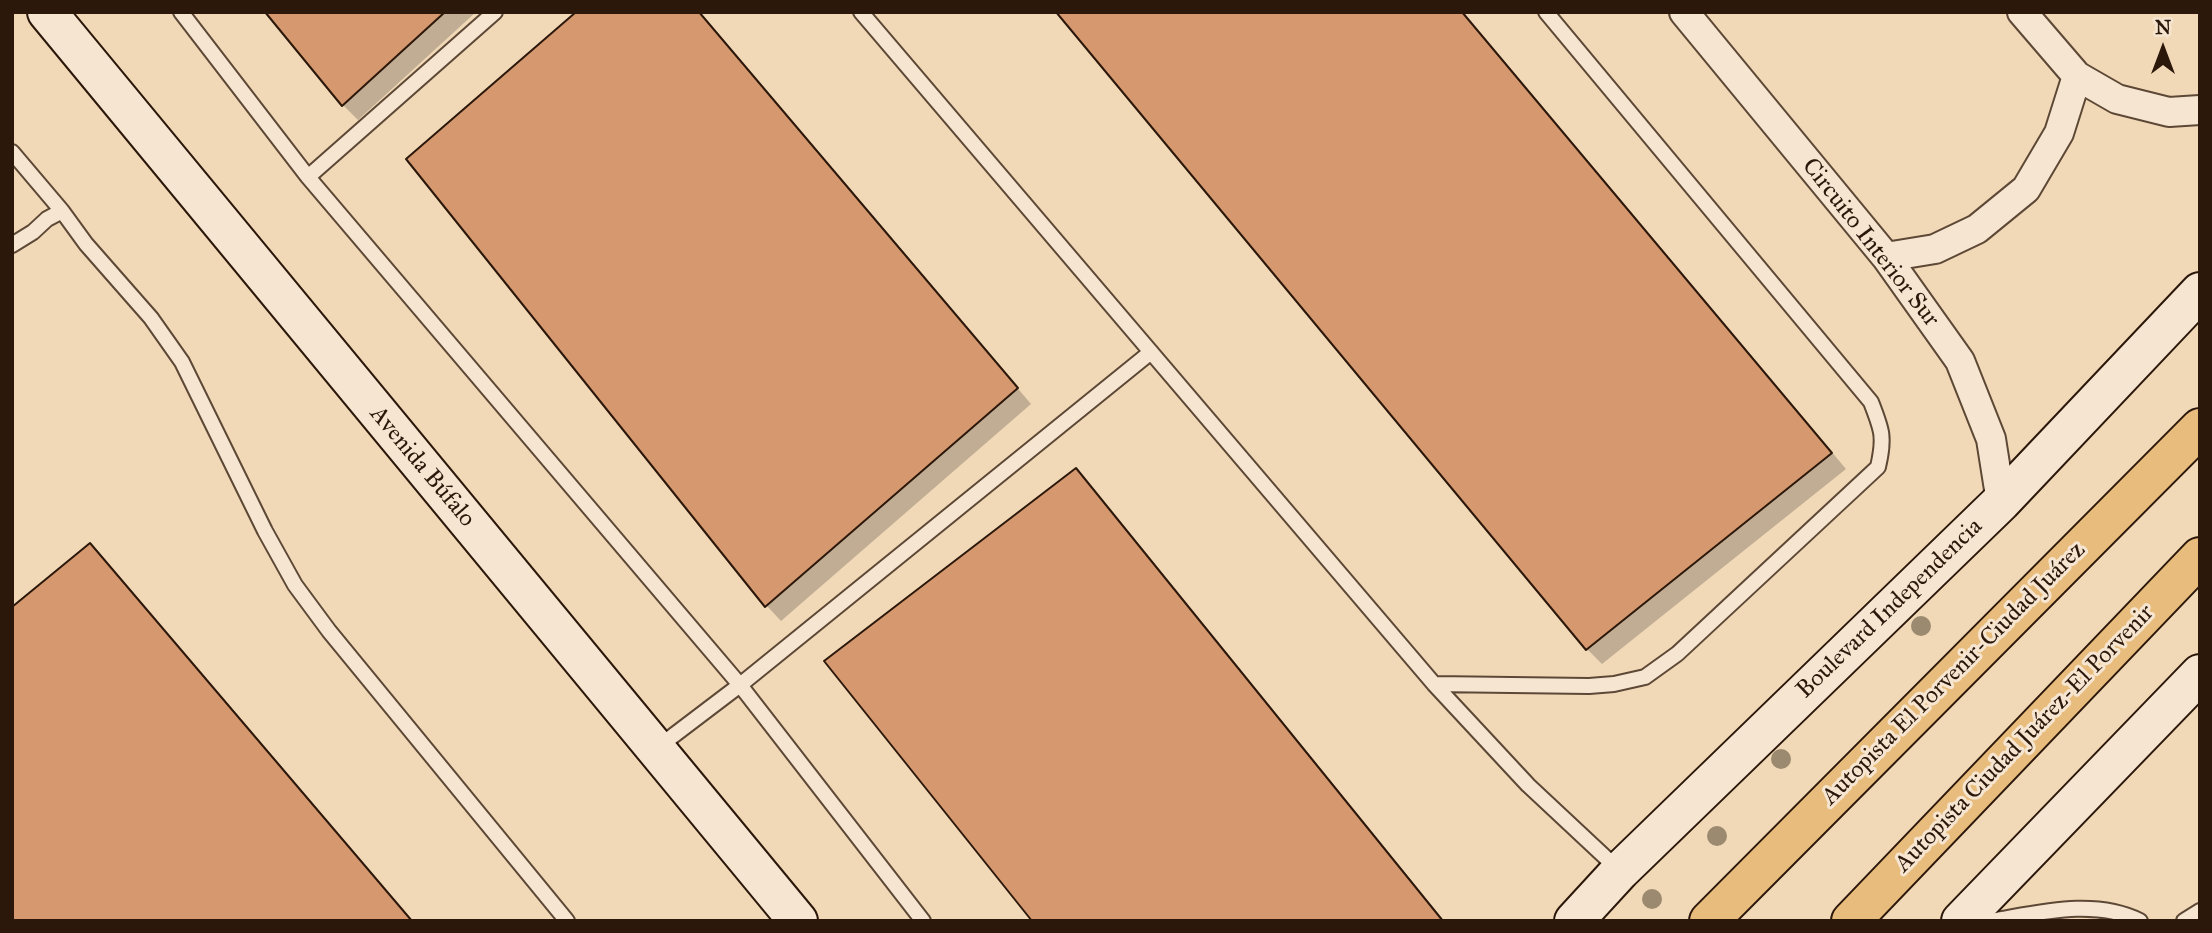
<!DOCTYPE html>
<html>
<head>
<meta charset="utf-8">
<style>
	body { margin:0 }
	#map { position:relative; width:2212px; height:933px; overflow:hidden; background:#f1d9b8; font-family:"IM FELL Great Primer",serif }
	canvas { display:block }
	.frame { position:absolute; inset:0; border:14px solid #2c180b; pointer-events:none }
	.north { position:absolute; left:2128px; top:14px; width:70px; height:70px; -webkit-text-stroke:5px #f6e6d1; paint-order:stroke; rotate:0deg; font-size:19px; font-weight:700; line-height:28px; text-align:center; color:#2c180b }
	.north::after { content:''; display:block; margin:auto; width:24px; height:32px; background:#2c180b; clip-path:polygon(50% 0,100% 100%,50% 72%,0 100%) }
</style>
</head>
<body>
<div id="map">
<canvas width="2212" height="933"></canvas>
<div class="frame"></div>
<div class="north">N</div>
</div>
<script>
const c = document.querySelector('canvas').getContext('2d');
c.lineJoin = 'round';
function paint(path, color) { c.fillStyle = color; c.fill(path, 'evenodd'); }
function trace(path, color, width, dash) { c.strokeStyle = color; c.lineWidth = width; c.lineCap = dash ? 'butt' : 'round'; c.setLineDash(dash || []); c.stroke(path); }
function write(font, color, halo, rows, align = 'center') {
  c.font = font + ' "IM FELL Great Primer",serif'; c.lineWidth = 6; c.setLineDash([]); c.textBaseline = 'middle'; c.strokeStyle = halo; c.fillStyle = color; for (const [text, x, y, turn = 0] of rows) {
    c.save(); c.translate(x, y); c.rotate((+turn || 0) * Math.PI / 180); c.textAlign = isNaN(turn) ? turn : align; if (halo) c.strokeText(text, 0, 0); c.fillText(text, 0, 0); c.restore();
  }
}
paint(new Path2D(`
	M267,12H476L358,120L343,105Z
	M699,12L1031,404L781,621L767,606L408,159Z
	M1058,12H1462L1846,469L1602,664L1587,649Z
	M1076,471L1091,486L1444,921H1034Z
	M90,546L105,561L412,921H12Z`), '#0003');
const building = new Path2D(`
	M265,12H445L342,106Z
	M576,12H699L1018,388L765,607L406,159Z
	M1056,12H1462L1832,453L1586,650Z
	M1076,468L1443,921H1032L824,661Z
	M90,543L412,921H12V607Z`);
paint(building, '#d6986e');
trace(building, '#2c180b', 2);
const lane = new Path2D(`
	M181,12L308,177L740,685L923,921
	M861,12L1434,684L1528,785L1620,871
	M12,152L62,211
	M308,177L495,12
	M12,245L33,232L47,219L62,211L86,244L151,318L182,362L265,531L295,585L329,631L567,921
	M1434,684L1589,686L1614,684L1645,677L1677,654L1878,467C1885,437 1882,430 1871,402L1546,12
	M657,748L740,685L1151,352
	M1991,921C2039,913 2094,898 2140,921
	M2184,921L2200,911`);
const street = new Path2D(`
	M1684,12L1886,257L1960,361L1991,439L2001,502
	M2022,12L2077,76L2117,99L2169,112L2200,110
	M1886,257L1935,249L1977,229L2026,189L2059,133L2077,76`);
const secondary = new Path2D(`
	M47,12L798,921
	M1574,921L1620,871L2001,502L2200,292
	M1961,921L2200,674`);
const highway = new Path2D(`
	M1709,921L2200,428
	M1851,921L2200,557`);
trace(lane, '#5d4836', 18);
trace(street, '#5d4836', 32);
trace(secondary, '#2c180b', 42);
trace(highway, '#2c180b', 42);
trace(lane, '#f6e6d1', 14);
trace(street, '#f6e6d1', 28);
trace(secondary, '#f6e6d1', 38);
trace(highway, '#e8bc7c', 38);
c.fillStyle = '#9b8a6f';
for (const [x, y] of [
	[1921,626],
	[1781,759],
	[1717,836],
	[1652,899]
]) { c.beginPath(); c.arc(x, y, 10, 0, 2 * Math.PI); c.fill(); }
write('24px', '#2c180b', '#f6e6d1', [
	["Circuito Interior Sur",1870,243,52],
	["Avenida Búfalo",422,467,50],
	["Boulevard Independencia",1890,609,-44],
	["Autopista El Porvenir-Ciudad Juárez",1954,674,-45],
	["Autopista Ciudad Juárez-El Porvenir",2025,739,-46]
]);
</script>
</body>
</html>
